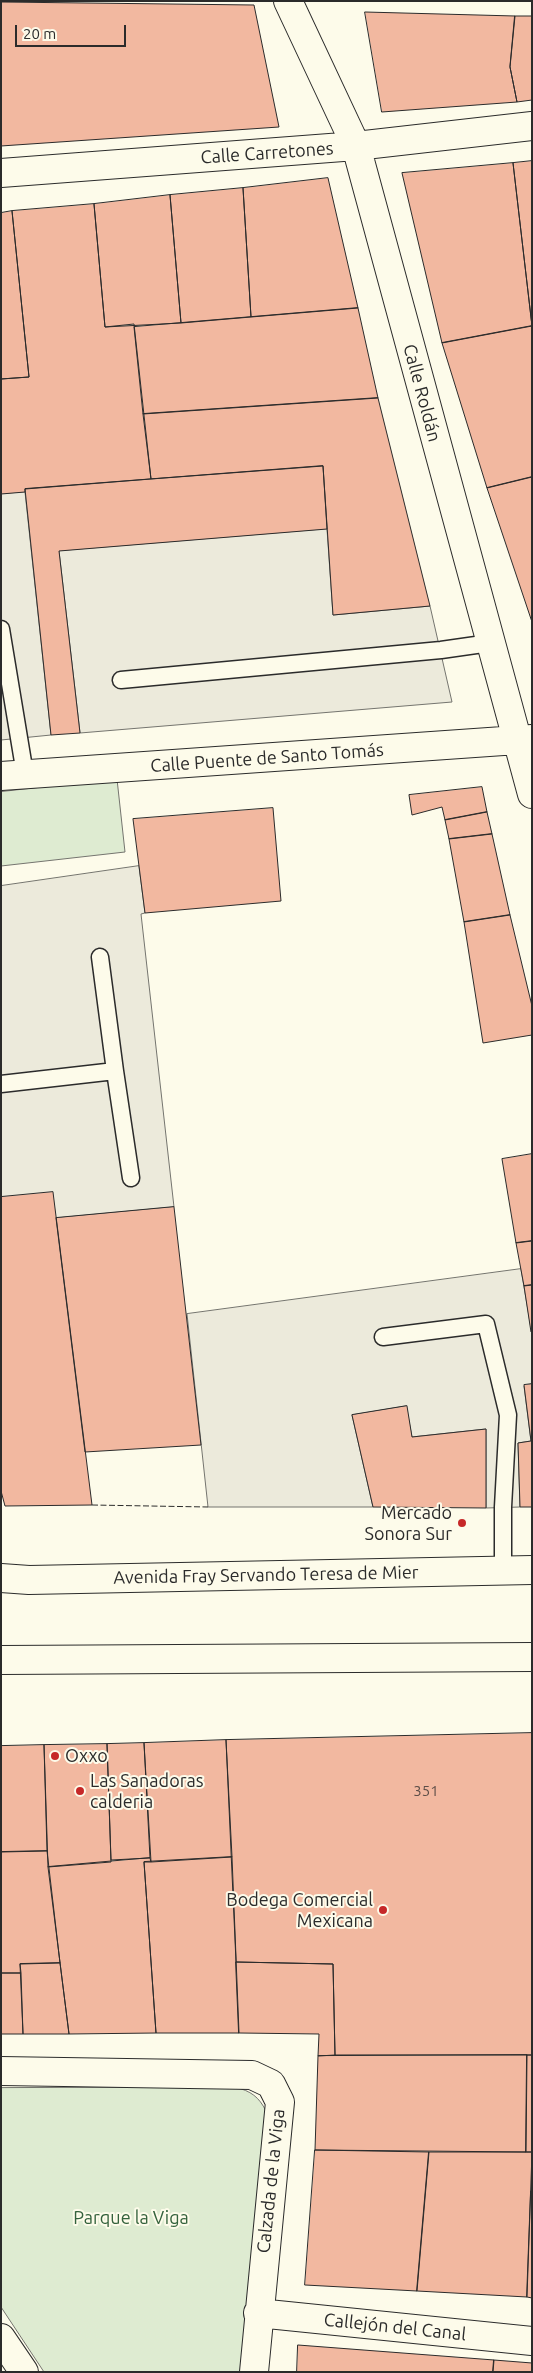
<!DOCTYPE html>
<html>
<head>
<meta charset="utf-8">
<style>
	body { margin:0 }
	#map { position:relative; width:533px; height:2373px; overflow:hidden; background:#fdfbea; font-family:Ubuntu,sans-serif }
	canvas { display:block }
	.frame { position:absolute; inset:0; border:2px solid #2b2b2b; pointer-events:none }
	.scale { position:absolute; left:15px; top:25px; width:111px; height:22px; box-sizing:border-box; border:2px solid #2b2b2b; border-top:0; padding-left:6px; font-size:15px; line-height:18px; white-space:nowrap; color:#2b2b2b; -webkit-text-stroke:4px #fdfbea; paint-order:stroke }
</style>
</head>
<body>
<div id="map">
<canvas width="533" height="2373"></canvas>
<div class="frame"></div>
<div class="scale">20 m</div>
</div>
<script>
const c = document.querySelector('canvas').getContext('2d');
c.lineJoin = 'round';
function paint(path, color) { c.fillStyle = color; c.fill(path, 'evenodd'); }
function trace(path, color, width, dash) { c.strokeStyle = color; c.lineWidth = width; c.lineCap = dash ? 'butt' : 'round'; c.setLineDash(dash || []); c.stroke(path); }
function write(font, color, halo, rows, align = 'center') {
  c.font = font + ' Ubuntu,sans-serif'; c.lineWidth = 4; c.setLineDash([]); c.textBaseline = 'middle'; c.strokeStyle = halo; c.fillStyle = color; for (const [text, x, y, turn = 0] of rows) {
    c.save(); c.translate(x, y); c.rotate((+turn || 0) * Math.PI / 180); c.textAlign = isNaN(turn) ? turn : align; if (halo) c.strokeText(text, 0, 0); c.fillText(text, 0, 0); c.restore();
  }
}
const green = new Path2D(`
	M117,779L125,852L1,866V792Z
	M235,2087C251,2091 259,2097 266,2111L249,2372H44L1,2307V2088Z`);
paint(green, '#deebd1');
trace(green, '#74746e', 1);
const parking = new Path2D(`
	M25,492L51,735L1,740V494Z
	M327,529L333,615L430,606L452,702L80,733L59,551Z
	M139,866L145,913L141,914L174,1207L56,1218L1,1197V886Z
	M521,1269L532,1334V1384L524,1386L531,1441L518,1443L520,1507L486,1508V1429L412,1437L406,1406L352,1415L373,1507H208L187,1314Z`);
paint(parking, '#eceadb');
trace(parking, '#74746e', 1);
const building = new Path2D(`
	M1,2L254,5L279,127L1,146Z
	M365,12L515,16L510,67L517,102L382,112Z
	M515,16H532V100L517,102L510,67Z
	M532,161V326L513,163Z
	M513,163L532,326L442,343L402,173Z
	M328,178L358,308L251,317L243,188Z
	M243,188L251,317L181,323L170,195Z
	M170,195L181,323L105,327L94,204Z
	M94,204L105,327L134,324L151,479L25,489V492L1,494V379L29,377L12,211Z
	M12,211L29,377L1,379V213Z
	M358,308L378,398L143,414L134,327Z
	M532,326V477L487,488L442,343Z
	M378,398L430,606L333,615L323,466L151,479L143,414Z
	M323,466L327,529L59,551L80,733L51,735L25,489Z
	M532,477V622L487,488Z
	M482,787L487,812L445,820L442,807L412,815L409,795Z
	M273,808L281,901L145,913L133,819Z
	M487,812L492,834L449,839L445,820Z
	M492,834L510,915L464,922L449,839Z
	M510,915L532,1006V1035L483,1043L464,922Z
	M532,1154V1241L516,1243L502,1159Z
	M53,1192L92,1505L5,1506L1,1491V1197Z
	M174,1207L201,1445L85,1452L56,1218Z
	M532,1241V1285L524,1286L516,1243Z
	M532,1285V1331L531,1332L524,1286Z
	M532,1384V1507H520L518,1443L531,1441L524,1385Z
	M407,1406L412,1437L486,1429V1508L373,1507L352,1415Z
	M532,1733V2055H335L333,1964L236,1962L226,1740Z
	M226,1740L232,1857L151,1862L144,1743Z
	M144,1743L150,1858L111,1860L107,1744Z
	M107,1744L111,1862L48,1867L44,1745Z
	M44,1745L47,1851L1,1852V1746Z
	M47,1851L60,1963L20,1964L21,1973H1V1852Z
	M232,1857L239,2033H156L144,1862Z
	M150,1858L151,1862H144L156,2033L69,2034L48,1867Z
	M236,1962L333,1964L335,2055L318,2056L319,2034L239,2033Z
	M60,1963L69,2034H23L20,1964Z
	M1,1973H21L23,2034H1Z
	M527,2055H532V2152H526Z
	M527,2055L526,2152L315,2150L318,2056Z
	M315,2150L429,2152L417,2291L305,2285Z
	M429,2152H532L527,2297L417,2291Z
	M531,2191H532V2298L527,2297Z
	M298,2345L494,2360L493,2372H297Z
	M494,2360L532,2363V2372H493Z`);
paint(building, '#f2b8a0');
trace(building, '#2b2b2b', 1);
const lane = new Path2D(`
	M1,629L25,774
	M121,680L441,650L490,643
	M115,1071L131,1178
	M1,1084L115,1071L100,957
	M383,1337L486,1324L508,1415L503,1507V1570`);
const street = new Path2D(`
	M288,1L356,146L532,794
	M1,173L356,146L532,126
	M1,776L532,739
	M1,2071L252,2075L271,2084L280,2102L254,2372
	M258,2313L532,2341`);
const secondary = new Path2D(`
	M1,2338L24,2372`);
const primary = new Path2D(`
	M1,1578L29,1580L532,1570
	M1,1660L532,1657`);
trace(lane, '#2b2b2b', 19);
trace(street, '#2b2b2b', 30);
trace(secondary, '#2b2b2b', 30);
trace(primary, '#2b2b2b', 30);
trace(lane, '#fdfbea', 16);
trace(street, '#fdfbea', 28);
trace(secondary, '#fdfbea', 28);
trace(primary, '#fdfbea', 28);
trace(new Path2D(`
	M92,1505L208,1507`), '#2b2b2b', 1, [6, 2.5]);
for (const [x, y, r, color] of [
	[462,1523,5,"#c62828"],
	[55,1756,5,"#c62828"],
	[80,1791,5,"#c62828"],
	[383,1910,5,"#c62828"]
]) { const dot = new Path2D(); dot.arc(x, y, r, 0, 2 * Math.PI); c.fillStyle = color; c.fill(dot); trace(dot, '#fdfbea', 2); }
write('15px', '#5d4e48', null, [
	["351",426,1791]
]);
write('18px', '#2b2b2b', '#fdfbea', [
	["Calle Carretones",267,153,-4],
	["Calle Roldán",422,393,75],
	["Calle Puente de Santo Tomás",267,758,-4],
	["Avenida Fray Servando Teresa de Mier",266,1575,-1],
	["Calzada de la Viga",271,2181,-84],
	["Callejón del Canal",395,2327,6]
]);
write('18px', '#2b2b2b', '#fdfbea', [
	["Mercado",452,1513],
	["Sonora Sur",452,1534],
	["Oxxo",65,1756,"left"],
	["Las Sanadoras",90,1781,"left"],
	["calderia",90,1802,"left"],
	["Bodega Comercial",373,1900],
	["Mexicana",373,1921]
], 'right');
write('18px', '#34623c', '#fdfbea', [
	["Parque la Viga",131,2218]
]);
</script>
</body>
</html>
